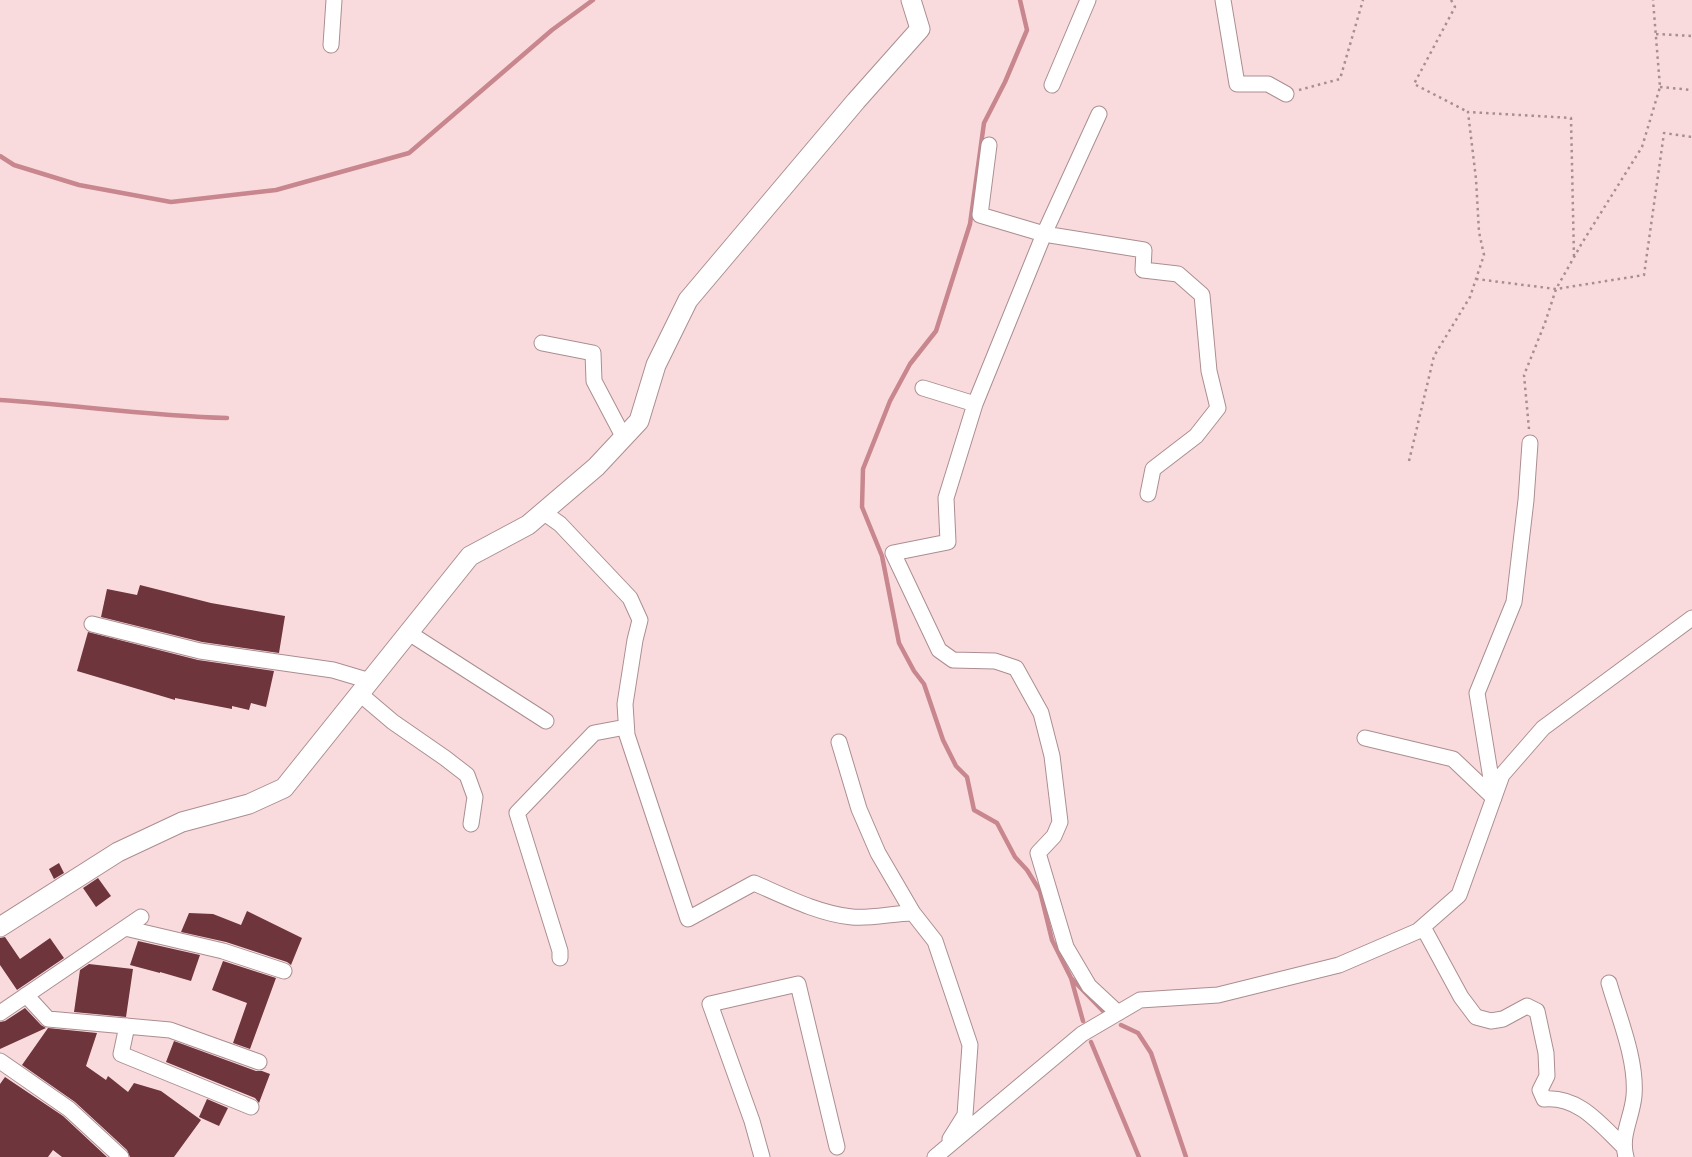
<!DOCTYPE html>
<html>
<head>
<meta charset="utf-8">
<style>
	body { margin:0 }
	canvas { display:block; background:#fadbdd }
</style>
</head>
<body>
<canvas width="1692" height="1157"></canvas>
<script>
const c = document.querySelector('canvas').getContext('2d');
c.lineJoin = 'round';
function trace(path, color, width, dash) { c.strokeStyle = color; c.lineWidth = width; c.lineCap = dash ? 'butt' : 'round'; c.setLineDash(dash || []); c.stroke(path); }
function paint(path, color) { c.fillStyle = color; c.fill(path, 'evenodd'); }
trace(new Path2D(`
	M1020,0L1027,30L1005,82L984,123L970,224L936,331L910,364L890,401L863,469L862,507L882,556L899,643L914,671L924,684L943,740L956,766L967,777L974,810L997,823L1015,857L1027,870L1040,891L1052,940L1071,978L1083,1021
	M0,156L14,165L79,185L171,202L276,190L409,153L552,30L593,0
	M0,400C76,405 151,416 227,418
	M1072,979L1104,1012
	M1121,1025L1138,1033L1151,1053L1186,1157
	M1091,1042L1139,1157`), '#c8878e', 4.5);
paint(new Path2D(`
	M140,585L211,603L285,616L279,653L202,642L101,617L107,589L137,595Z
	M88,632L198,660L274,671L266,707L251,703L249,710L232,706V709L175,698V700L77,671Z
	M59,863L64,873L54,879L49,869Z
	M98,878L111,896L96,907L83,888Z
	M247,911L302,938L291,965L287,962L226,942L181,932L189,913L213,914L241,925Z
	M5,937L20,959L50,938L64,958L17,990L0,965V938Z
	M138,941L200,955L191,981L160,972V973L130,965Z
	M223,961L276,978L250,1049L233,1043L247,1003L212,990Z
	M89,964L133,969L126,1017L74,1012L80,970Z
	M25,1008L41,1025L46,1028L0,1049V1022L5,1021Z
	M48,1028L97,1033L86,1066L106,1080L108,1076L128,1092L134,1083L161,1091L201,1120L174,1157H130L127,1150L75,1102L22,1065Z
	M174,1041L256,1071H262L270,1074L259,1103L255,1098L166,1062Z
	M5,1077L63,1116L107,1157H62L53,1150L48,1157H0V1084Z
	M207,1099L228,1108L219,1126L199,1117Z`), '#6e353d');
const minor = new Path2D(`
	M1223,0L1237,84H1268L1286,94
	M331,45L334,0
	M1052,85L1088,0
	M989,145L980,215L1044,234L1144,250L1143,270L1178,274L1202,295L1209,371L1218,408L1196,436L1153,469L1148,494
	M542,343L593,353L594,381L624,438
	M923,388L975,404L946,498L948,542L893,553L939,650L953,660L995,661L1016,668L1041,713L1052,756L1060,822L1054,836L1038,853L1066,947L1089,986L1118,1013
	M975,404L1044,234L1099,114
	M543,512L560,524L630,598L640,620L635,640L625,704L627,735L688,919L754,883C784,896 819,914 852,917C871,919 894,913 913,913L935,941L970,1045L965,1115L950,1139
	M92,624L200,651L333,670L370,681
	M409,633L546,721
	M360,694L393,722L445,758L467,775L475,797L471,824
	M1365,738L1453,759L1494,798
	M839,742L859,809L878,853L913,913
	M1494,797L1477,693L1514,602L1526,500L1530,443
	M1423,927L1461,997L1476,1017L1491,1021L1503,1019L1527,1006L1537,1011L1546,1053L1547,1076L1540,1090L1544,1099C1579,1096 1600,1124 1623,1146
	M125,928L223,951L284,971
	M560,958V951L517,813L594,733L626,727
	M1609,983C1619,1018 1637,1060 1634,1096C1632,1118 1620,1135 1626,1157
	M26,995L48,1019L170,1030L259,1062
	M0,1013L141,917
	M127,1026L121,1054L251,1107
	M0,1061L69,1109L121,1157
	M762,1157L752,1121L710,1004L798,984L837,1147
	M935,1157L1082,1034L1140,1000L1218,995L1339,965L1418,931L1459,895L1502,775L1543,728L1692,618`);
const tertiary = new Path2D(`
	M0,927L118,852L182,822L249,804L284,788L470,556L528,525L596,467L639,421L656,365L688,300L856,101L920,29L911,0`);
trace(minor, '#ab8e91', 17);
trace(tertiary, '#ab8e91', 21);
trace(new Path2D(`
	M1451,0L1455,7L1414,84L1468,112
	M1656,34L1692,36
	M1660,87L1692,90
	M1299,90L1340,79L1363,0
	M1476,279L1556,289L1644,275L1664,133L1692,137
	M1529,429L1524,375L1545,323L1556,289L1582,243L1642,147L1660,87L1653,0
	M1409,461L1434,356L1470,297L1484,255L1479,232L1476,179L1468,112L1571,118L1574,258`), '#a68f91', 2.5, [2.5, 4]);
trace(minor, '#fff', 15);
trace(tertiary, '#fff', 19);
</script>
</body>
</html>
